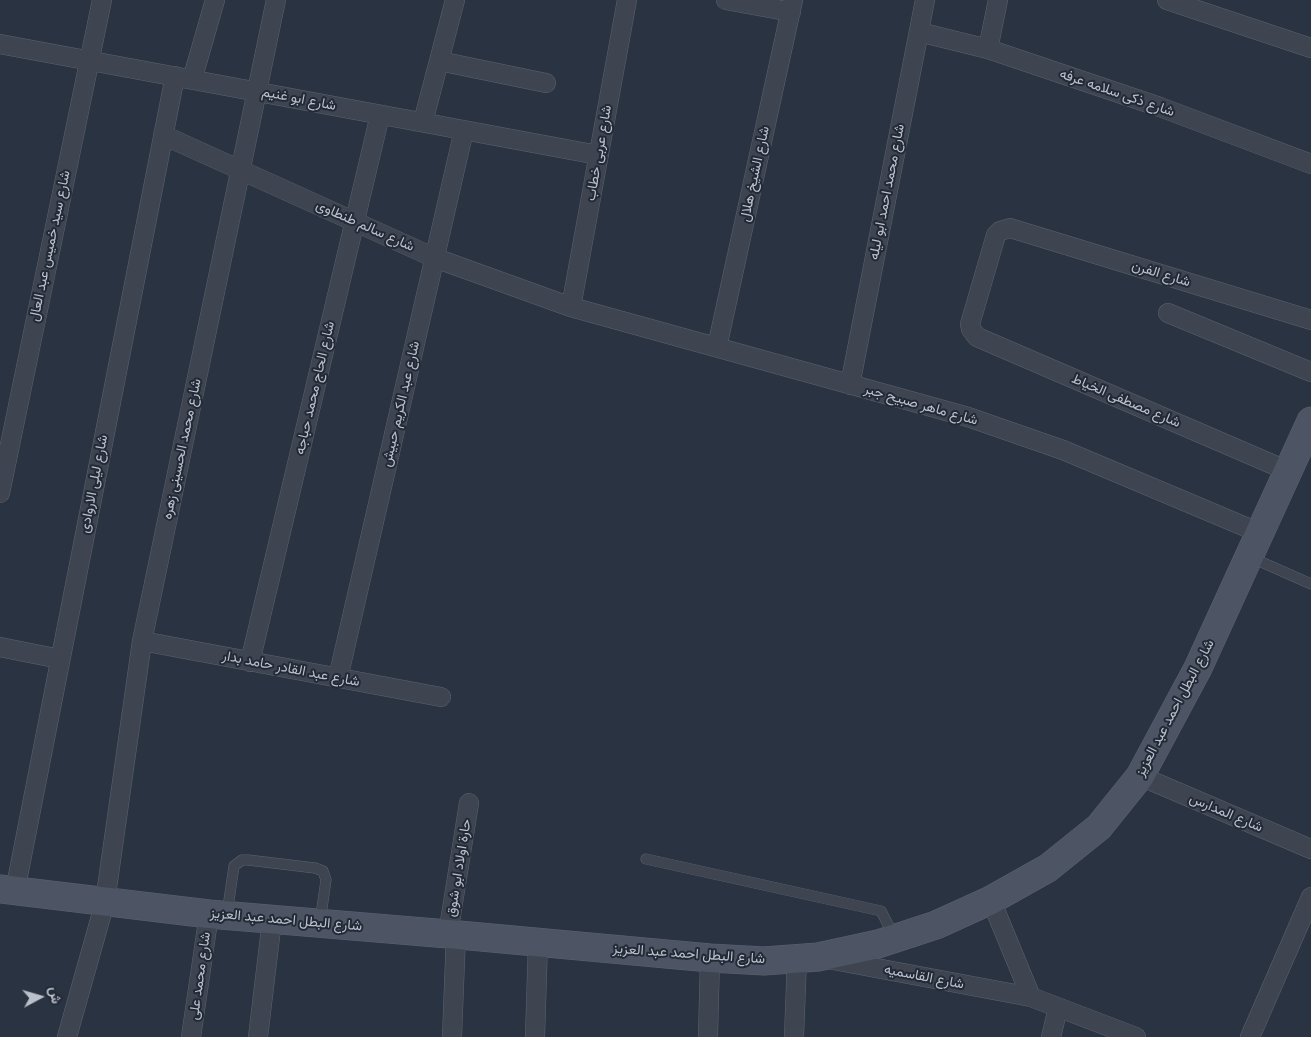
<!DOCTYPE html>
<html>
<head>
<meta charset="utf-8">
<style>
	body { margin:0 }
	#map { position:relative; width:1311px; height:1037px; overflow:hidden; background:#2a3341; font-family:"Fira Sans",Vazirmatn,sans-serif }
	canvas { display:block }
	.north { position:absolute; left:15px; top:972px; width:50px; height:50px; -webkit-text-stroke:4px #232a37; paint-order:stroke; rotate:84deg; font-size:14px; font-weight:700; line-height:20px; text-align:center; color:#bbc1cb }
	.north::after { content:''; display:block; margin:auto; width:18px; height:22px; background:#bbc1cb; clip-path:polygon(50% 0,100% 100%,50% 72%,0 100%) }
</style>
</head>
<body>
<div id="map">
<canvas width="1311" height="1037"></canvas>
<div class="north">ش</div>
</div>
<script>
const c = document.querySelector('canvas').getContext('2d');
c.lineJoin = 'round';
function trace(path, color, width, dash) { c.strokeStyle = color; c.lineWidth = width; c.lineCap = dash ? 'butt' : 'round'; c.setLineDash(dash || []); c.stroke(path); }
function write(font, color, halo, rows, align = 'center') {
  c.font = font + ' "Fira Sans",Vazirmatn,sans-serif'; c.lineWidth = 4; c.setLineDash([]); c.textBaseline = 'middle'; c.strokeStyle = halo; c.fillStyle = color; for (const [text, x, y, turn = 0] of rows) {
    c.save(); c.translate(x, y); c.rotate((+turn || 0) * Math.PI / 180); c.textAlign = isNaN(turn) ? turn : align; if (halo) c.strokeText(text, 0, 0); c.fillText(text, 0, 0); c.restore();
  }
}
const service = new Path2D(`
	M1250,557L1311,584
	M646,859L881,911L895,938
	M227,914L234,866L242,860H248L315,868L323,871L326,880L320,922`);
const minor = new Path2D(`
	M726,0L791,12
	M1167,0L1311,48
	M919,32L988,49L1160,107L1311,164
	M0,44L598,155
	M988,49L998,0
	M439,61L546,83
	M192,80L215,0
	M423,122L455,0
	M163,135L435,258L571,307L968,417L1063,450L1260,533
	M571,307L627,0
	M1168,313L1311,372
	M717,347L793,0
	M850,385L925,0
	M1288,471L977,337L971,329L970,324L996,235L1000,231L1010,228L1311,320
	M0,493L102,0
	M142,641L441,697
	M0,647L60,659
	M250,662L380,115
	M338,678L464,130
	M1140,776L1311,849
	M15,891L175,76
	M991,900L1031,997
	M448,934L469,803
	M828,959L1031,997L1136,1037
	M67,1037L105,902L142,641L276,0
	M191,1037L209,914
	M258,1037L272,920
	M452,1037L456,934
	M535,1037L538,942
	M708,1037L710,958
	M794,1037L797,958
	M1051,1037L1058,1008
	M1250,1037L1311,897`);
const secondary = new Path2D(`
	M0,889L209,914L448,934L710,958L764,961L818,957L878,944L936,925L991,900L1048,868L1099,827L1140,776L1198,668L1311,421`);
trace(service, '#5c636f', 11);
trace(minor, '#5c636f', 20);
trace(secondary, '#5c636f', 29);
trace(service, '#3e4551', 10);
trace(minor, '#3e4551', 19);
trace(secondary, '#4d5464', 28);
write('14px', '#bbc1cb', '#232a37', [
	["شارع ذكى سلامه عرفه",1117,93,19],
	["شارع ابو غنيم",299,99,11],
	["شارع عربى خطاب",599,153,-80],
	["شارع الشيخ هلال",755,174,-78],
	["شارع محمد احمد ابو ليله",887,192,-79],
	["شارع سالم طنطاوى",365,226,24],
	["شارع سيد خميس عبد العال",50,246,-78],
	["شارع الفرن",1161,274,17],
	["شارع الحاج محمد حباجه",315,388,-77],
	["شارع مصطفى الخياط",1126,401,23],
	["شارع عبد الكريم حبيش",401,404,-77],
	["شارع ماهر صبيح جبر",921,405,16],
	["شارع محمد الحسينى زهره",182,449,-78],
	["شارع ليلى الاروادى",94,484,-79],
	["شارع عبد القادر حامد بدار",291,669,11],
	["شارع البطل احمد عبد العزيز",1175,708,-62],
	["شارع المدارس",1226,813,23],
	["حارة اولاد ابو شوق",459,868,-81],
	["شارع البطل احمد عبد العزيز",286,920,5],
	["شارع البطل احمد عبد العزيز",689,954,4],
	["شارع محمد على",200,976,-82],
	["شارع القاسميه",924,977,11]
]);
</script>
</body>
</html>
